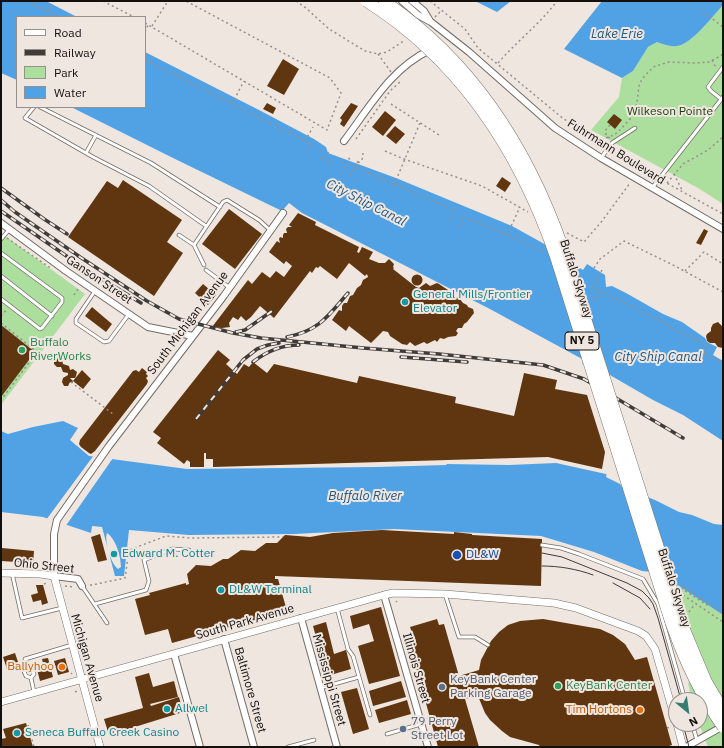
<!DOCTYPE html>
<html>
<head>
<meta charset="utf-8">
<style>
	body { margin:0 }
	#map { position:relative; width:724px; height:748px; overflow:hidden; background:#efe6df; font-family:"IBM Plex Sans",sans-serif }
	canvas { display:block }
	.frame { position:absolute; inset:0; border:2px solid #13100e; pointer-events:none }
	.legend { position:absolute; left:16px; top:16px; width:130px; height:92px; box-sizing:border-box; background:#efe6df; border:1px solid #97908b; margin:0; padding:5px 7px; list-style:none; font-size:12px; color:#13100e }
	.legend li { display:flex; align-items:center; gap:8px; height:20px }
	.legend b { width:20px; border:1px solid #97908b }
	.north { position:absolute; left:668px; top:692px; width:40px; height:40px; box-sizing:border-box; background:#efe6df; border:1px solid #97908b; border-radius:50%; rotate:151deg; font-size:11px; font-weight:700; line-height:16px; text-align:center; color:#13100e }
	.north::after { content:''; display:block; margin:auto; width:14px; height:18px; background:#377d74; clip-path:polygon(50% 0,100% 100%,50% 72%,0 100%) }
</style>
</head>
<body>
<div id="map">
<canvas width="724" height="748"></canvas>
<div class="frame"></div>
<ul class="legend">
<li><b style="height:5px;background:#fff"></b>Road</li>
<li><b style="height:5px;background:#403c39"></b>Railway</li>
<li><b style="height:11px;background:#acde9e"></b>Park</li>
<li><b style="height:11px;background:#51a2e5"></b>Water</li>
</ul>
<div class="north">N</div>
</div>
<script>
const c = document.querySelector('canvas').getContext('2d');
c.lineJoin = 'round';
function paint(path, color) { c.fillStyle = color; c.fill(path, 'evenodd'); }
function trace(path, color, width, dash) { c.strokeStyle = color; c.lineWidth = width; c.lineCap = dash ? 'butt' : 'round'; c.setLineDash(dash || []); c.stroke(path); }
function write(font, color, halo, rows, align = 'center') {
  c.font = font + ' "IBM Plex Sans",sans-serif'; c.lineWidth = 4; c.setLineDash([]); c.textBaseline = 'middle'; c.strokeStyle = halo; c.fillStyle = color; for (const [text, x, y, turn = 0] of rows) {
    c.save(); c.translate(x, y); c.rotate((+turn || 0) * Math.PI / 180); c.textAlign = isNaN(turn) ? turn : align; if (halo) c.strokeText(text, 0, 0); c.fillText(text, 0, 0); c.restore();
  }
}
paint(new Path2D(`
	M723,5V204L698,188L591,130L619,97L622,78L633,71L648,47L657,42C663,44 670,47 676,46C690,46 713,16 723,5Z
	M1,233L85,294L1,405Z
	M673,582L723,615V747H708L699,724H700V700H692L688,683L704,678Z`), '#acde9e');
paint(new Path2D(`
	M1,1H46L77,17H17V80L1,73Z
	M475,1H511L497,12Z
	M602,1H723V5C713,16 690,46 676,46C670,47 663,44 657,42L648,47L633,71L622,78L564,49Z
	M145,52L259,110L314,139L326,147L328,153L396,178L512,226L548,246L563,258L583,270L587,264L605,275L606,287L612,286L626,293L663,314L682,322L705,338L707,342L717,347L713,355L723,361V447L642,396L582,364L584,360L488,308L302,213L289,203L282,211L173,158L71,107H145Z
	M63,421L78,428L70,440L89,456L187,469L376,467L446,465L447,464L509,465L556,463L606,474L723,520V615L673,582L663,573L642,571L594,552L541,536L394,529L294,534L189,535L129,530L124,576H115L102,527L92,526L91,533L43,517L1,512V431L8,434L33,427ZM107,533C116,539 121,557 121,567L118,569C111,564 104,541 107,533Z`), '#51a2e5');
paint(new Path2D(`
	M584,360L653,400L683,415L723,441V449L641,398L582,366Z
	M94,455L113,458L65,527L46,520Z
	M607,472L715,516L723,518V525L714,524L692,515L679,512L655,500L622,487L620,484L606,477Z`), '#efe6df');
paint(new Path2D(`
	M283,59L299,69L284,95L267,86Z
	M267,103L276,108L273,114L263,109Z
	M351,103L358,106L344,127L340,124L342,120L340,118Z
	M385,111L396,120L383,136L372,127Z
	M614,114L622,120L615,129L607,122Z
	M395,126L405,134L396,144L386,136Z
	M502,177L511,183L505,192L496,186Z
	M123,180L182,220L167,242L183,253L154,296L68,237L107,181L118,188Z
	M229,209L262,234L235,269L202,244Z
	M298,213L316,222L315,225L359,247L357,252L359,253L362,247L373,252L369,259L379,263H385L389,259L394,264L393,267L394,268L393,269L416,287L419,288L426,283L430,286L437,283L439,284L448,290V292L453,293L455,297L459,298L463,303L467,305L468,307L473,309L474,313L467,322L464,324L462,328H458L456,331L458,333L456,336L448,337L444,339L440,338L437,342L435,340L427,344L424,342L415,346L410,342L407,345L402,344L390,336L388,332L383,331L371,343L349,326L346,331L332,320L339,310L342,311V306L344,303H347L350,296L353,295L357,288L361,285L363,280L368,277L367,274L365,276L349,263L337,279L320,266L318,268L316,267L312,273L310,271L274,318L260,306L251,317L246,321L241,316L238,320L233,317L229,323L230,327L222,328L212,327L248,280L252,284L262,272L270,278L276,271L284,277L292,266L286,261L284,264L269,252L277,241L280,243L279,239L280,237L283,238V235L284,233H287L286,229L288,227H292L289,225Z
	M704,229L708,231L701,245L696,243Z
	M411.5 280a5.5 5.5 0 1 1 11 0a5.5 5.5 0 1 1-11 0Z
	M203,284L216,295L208,305L195,293Z
	M92,307L112,324L106,332L85,316Z
	M718,322L723,327V348L718,347L715,343H710L707,341L706,336L707,334L711,331V328L713,324Z
	M1,325L35,352L1,397Z
	M218,350L230,360L226,364L237,374L244,364L249,367L253,362L267,373L274,364L357,383L359,376L456,397L455,403L514,416L524,373L557,380L555,389L587,395L605,452L602,469L548,457L213,467V459H206V453H204V467H190V462L187,460L184,464L157,443L161,438L153,432Z
	M58,358L62,360L63,364L69,366L70,370L73,369L77,372L76,376L75,378H70L73,381L72,383L70,382L68,386H64L62,382L63,378L68,375V373L63,372L61,367H57L54,364V361Z
	M142,368L147,372L146,374L148,376L146,378L148,381L147,384L95,451L91,454L89,453L81,447L79,444L80,440L133,371L136,370L139,372Z
	M82,370L91,379L83,389L73,381Z
	M382,530L454,534V532L472,534V535L542,539L541,586L275,576V579H278L287,611L172,643L168,629L145,635L135,599L150,595L149,593L186,583V585L189,584L187,574L196,565L211,566L223,559H228L241,550L255,551L266,543H277L285,535L310,537L333,533Z
	M100,534L107,560L98,562L91,537Z
	M2,548L34,551L33,563L1,561Z
	M36,585H43L48,603L42,605L41,600L33,602L31,595L38,593Z
	M381,607L400,676L369,684L358,646L374,641L369,624L353,629L350,616Z
	M437,619L439,625L444,624L459,676L479,670L481,660L491,641L499,632L508,625L520,621L543,619L600,629L613,635L625,644L635,660L647,657L672,745L666,747H540L539,745L510,737L502,731L490,720L485,713L478,696L465,699L479,747H438L407,634L412,633L410,627Z
	M326,622L334,654L346,650L351,669L327,676L313,626Z
	M15,653L19,665L7,669L3,657Z
	M48,658L53,677L40,681L37,669L44,667L42,659Z
	M65,658L69,672L58,675L54,661Z
	M149,673L153,687L174,681L178,697L150,704L151,706L179,697L183,712L109,735L104,719L143,708L135,677Z
	M401,681L406,697L373,706L369,691Z
	M357,688L369,729L353,734L341,692Z
	M407,700L411,714L379,723L375,710Z
	M26,723L33,747H1V739L6,738L3,729Z`), '#5f3610');
const service = new Path2D(`
	M721,99L711,91L708,87L723,67
	M34,107L25,118L93,157L149,186L206,226
	M40,107L151,163L220,207
	M86,153L96,135
	M601,158L612,143L635,128
	M652,188L723,97
	M179,235L194,245
	M1,239L9,230
	M1,253L62,298V302L42,328L40,329L1,299
	M204,265L194,245L223,202L227,200L259,220L270,230
	M206,270L230,288
	M1,276L52,316
	M95,291L76,319V323L104,342L109,341L129,314
	M542,545L561,548L579,554L643,579L658,604L685,700
	M12,573L22,618L62,608
	M82,586L107,623
	M445,594L459,637H475L488,645
	M95,604L146,590L149,581L144,560L172,549L189,550
	M337,608L348,649L353,656L370,715
	M27,665L23,669L26,676L31,678
	M320,688L359,677
	M34,692L31,678L34,674L32,667L27,665L25,659L72,645
	M692,724L697,740
	M387,734L421,724
	M288,747L314,740`);
const minor = new Path2D(`
	M402,1L418,15L431,22L469,52L555,128L601,158L723,229
	M412,1L424,11L430,21
	M344,141C369,108 391,68 430,50
	M1,223L66,271L148,327L193,336
	M82,586L78,579L54,576V534L57,520L109,446L223,297L283,213
	M384,595L428,747
	M301,618L337,747
	M224,639L254,747
	M174,654L200,747
	M686,747L723,726`);
const tertiary = new Path2D(`
	M1,573L40,574L54,576L100,747
	M1,702L384,595L393,593L445,594L554,603L576,608L638,631L646,636L655,649L676,722
	M677,724L683,747`);
trace(service, '#736c66', 4.5);
trace(minor, '#736c66', 8);
trace(tertiary, '#736c66', 8);
trace(new Path2D(`
	M27,1L59,17
	M103,1L134,17
	M296,1L306,8L329,29L365,51L378,54L387,52L405,40
	M430,1L465,29L478,48L560,116L603,147
	M701,10L723,27
	M48,11L53,1
	M435,17L442,10
	M145,23L327,130L341,93L330,78L186,1
	M152,26L168,1
	M145,32L148,25
	M378,54L391,72
	M145,60L311,144L306,153
	M712,60L716,68
	M498,63C517,41 539,25 557,1
	M232,104L244,81
	M391,104L439,135
	M610,125L605,131L607,137L611,138
	M356,139L390,91L401,81L400,80
	M305,141L313,127
	M600,145L603,139L614,135L620,130L631,118L637,102L639,86L642,79L653,67L669,62L695,63L709,62L715,59L723,54
	M385,151L404,159L482,186L528,212
	M611,152L655,176
	M363,153L362,160L358,163L356,168L455,211L450,221
	M322,158L335,164
	M325,158L329,151
	M342,173L350,157
	M674,174L682,190
	M350,176L358,161
	M663,181L723,214
	M667,183L683,164L708,150L723,137
	M394,185L420,123
	M459,226L463,216L545,252
	M567,233L584,242L602,221L630,183
	M507,235L520,207
	M7,238L52,269
	M594,268L600,259L624,241L675,266L723,292
	M602,270L593,287L708,346L701,358
	M685,271L704,252L723,264
	M74,295L79,288
	M593,302L599,290
	M1,316L7,309
	M1,323L37,352L1,400
	M704,353L723,363
	M71,382L113,414
	M44,584L47,583
	M90,585H92L125,578L129,550L166,536L190,538L283,537
	M681,585L723,613
	M65,586L74,587
	M681,588L707,605L708,603
	M683,595L723,622
	M396,601L397,602
	M689,612L695,604
	M88,667L89,666
	M71,673L72,674
	M92,685L93,686
	M75,692L77,691
	M28,725L34,747
	M667,728L671,727`), '#968f8a', 1.5, [2, 3]);
trace(service, '#fff', 3);
trace(minor, '#fff', 6);
trace(tertiary, '#fff', 7);
trace(new Path2D(`
	M542,553L562,557L627,583L642,591L649,598L653,604L658,618L681,700
	M542,566C559,566 577,569 593,575
	M613,583L640,598L650,609
	M683,724L689,747`), '#403c39', 1);
const rail = new Path2D(`
	M1,188L44,219L67,234
	M1,200L15,212L80,257L147,301L179,319L233,333L261,338L363,348L439,354L543,365L584,379L683,438
	M1,211L81,266L141,303
	M236,332L245,330L272,311
	M287,337C319,331 328,316 348,293
	M401,357L467,362
	M253,362C267,351 281,345 299,345
	M196,419L243,360L257,349L268,345L279,343`);
trace(rail, '#403c39', 3.5);
trace(rail, '#efe6df', 2, [6]);
const motorwayBridge = new Path2D(`
	M366,1C461,61 520,152 556,258L671,623C684,660 700,695 723,727
	M384,1C473,61 528,148 563,248L685,631L706,681L723,710`);
trace(motorwayBridge, '#736c66', 12, []);
trace(motorwayBridge, '#fff', 11);
for (const [x, y, r, color] of [
	[405,302,4,"#0f9aa8"],
	[22,350,4,"#2e9e5b"],
	[114,554,4,"#0f9aa8"],
	[457,555,5,"#1a4fb4"],
	[221,590,4,"#0f9aa8"],
	[62,667,4,"#e8710a"],
	[558,686,4,"#2e9e5b"],
	[442,687,4,"#5c6f8a"],
	[167,709,4,"#0f9aa8"],
	[640,710,4,"#e8710a"],
	[403,729,4,"#5c6f8a"],
	[17,733,4,"#0f9aa8"]
]) { const dot = new Path2D(); dot.arc(x, y, r, 0, 2 * Math.PI); c.fillStyle = color; c.fill(dot); trace(dot, '#efe6df', 1.5); }
for (const [x, y, w] of [
	[582,341,34]
]) { const box = new Path2D(); box.roundRect(x - w / 2, y - 9, w, 18, 3); c.fillStyle = '#efe6df'; c.fill(box); trace(box, '#13100e', 1); }
write('bold 11px', '#13100e', null, [
	["NY 5",582,341]
]);
write('12px', '#163f07', '#efe6df', [
	["Wilkeson Pointe",670,112]
]);
write('12px', '#13100e', '#efe6df', [
	["Fuhrmann Boulevard",616,152,32],
	["Buffalo Skyway",576,279,72],
	["Ganson Street",99,280,34],
	["South Michigan Avenue",188,323,-53],
	["Ohio Street",44,566,6],
	["Buffalo Skyway",674,588,72],
	["South Park Avenue",245,622,-16],
	["Michigan Avenue",87,658,74],
	["Illinois Street",416,668,74],
	["Mississippi Street",329,680,74],
	["Baltimore Street",250,690,74]
]);
write('12px', '#0d838f', '#efe6df', [
	["General Mills/Frontier",413,295],
	["Elevator",413,309],
	["Edward M. Cotter",122,554],
	["DL&W Terminal",229,590],
	["Allwel",175,709],
	["Seneca Buffalo Creek Casino",25,733]
], 'left');
write('12px', '#27864d', '#efe6df', [
	["Buffalo",30,343],
	["RiverWorks",30,357],
	["KeyBank Center",566,686]
], 'left');
write('12px', '#164399', '#efe6df', [
	["DL&W",466,555]
], 'left');
write('12px', '#c56008', '#efe6df', [
	["Ballyhoo",54,667],
	["Tim Hortons",632,710]
], 'right');
write('12px', '#4e5e75', '#efe6df', [
	["KeyBank Center",450,680],
	["Parking Garage",450,694],
	["79 Perry",411,722],
	["Street Lot",411,736]
], 'left');
write('italic 13px', '#205886', '#efe6df', [
	["Lake Erie",617,34],
	["City Ship Canal",366,203,27],
	["City Ship Canal",658,357],
	["Buffalo River",365,496]
]);
</script>
</body>
</html>
